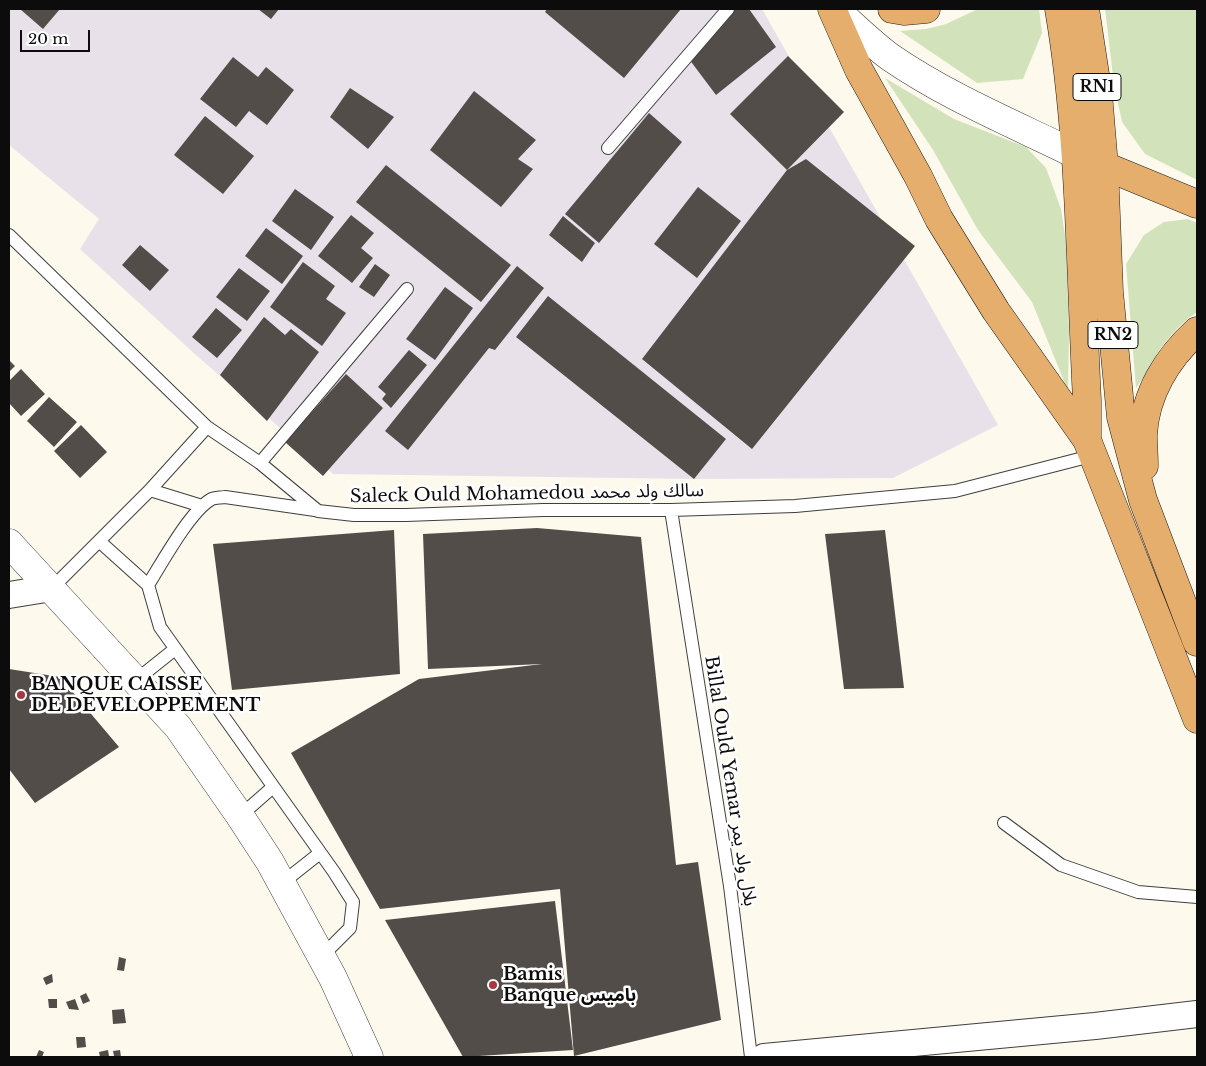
<!DOCTYPE html>
<html>
<head>
<meta charset="utf-8">
<style>
	body { margin:0 }
	#map { position:relative; width:1206px; height:1066px; overflow:hidden; background:#fdf9ed; font-family:"Libre Baskerville",serif }
	canvas { display:block }
	.frame { position:absolute; inset:0; border:10px solid #0c0c0c; pointer-events:none }
	.scale { position:absolute; left:20px; top:30px; width:70px; height:22px; box-sizing:border-box; border:2px solid #0c0c0c; border-top:0; padding-left:6px; font-size:15px; line-height:18px; white-space:nowrap; color:#0c0c0c; -webkit-text-stroke:4px #fff; paint-order:stroke }
</style>
</head>
<body>
<div id="map">
<canvas width="1206" height="1066"></canvas>
<div class="frame"></div>
<div class="scale">20 m</div>
</div>
<script>
const c = document.querySelector('canvas').getContext('2d');
c.lineJoin = 'round';
function paint(path, color) { c.fillStyle = color; c.fill(path, 'evenodd'); }
function trace(path, color, width, dash) { c.strokeStyle = color; c.lineWidth = width; c.lineCap = dash ? 'butt' : 'round'; c.setLineDash(dash || []); c.stroke(path); }
function write(font, color, halo, rows, align = 'center') {
  c.font = font + ' "Libre Baskerville","Noto Sans Arabic",serif'; c.lineWidth = 5; c.setLineDash([]); c.textBaseline = 'middle'; c.strokeStyle = halo; c.fillStyle = color; for (const [text, x, y, turn = 0] of rows) {
    c.save(); c.translate(x, y); c.rotate((+turn || 0) * Math.PI / 180); c.textAlign = isNaN(turn) ? turn : align; if (halo) c.strokeText(text, 0, 0); c.fillText(text, 0, 0); c.restore();
  }
}
paint(new Path2D(`
	M9,9H762L998,425L893,478L694,479L333,474L197,356L80,249L99,219L9,145Z`), '#e8e1ea');
paint(new Path2D(`
	M978,9H1039L1042,33L1023,79L977,83L900,31L926,29L946,24Z
	M1105,9H1197V180L1145,154L1122,122L1114,84Z
	M885,78L954,119L1026,147L1046,168L1061,209L1066,243L1069,331L1068,391L1032,302L978,230L933,150Z
	M1188,219L1197,223V312C1181,323 1167,338 1157,354C1149,366 1145,377 1136,388L1126,264L1144,235L1164,222Z`), '#d2e3bb');
paint(new Path2D(`
	M20,9H60L43,29Z
	M258,9H279L271,19Z
	M547,9H681L624,78L545,12Z
	M733,9H749L776,47L716,95L689,59Z
	M788,56L844,112L787,170L730,114Z
	M233,57L258,77L266,67L294,90L267,125L249,111L236,127L200,99Z
	M350,88L394,117L368,149L330,117Z
	M474,91L536,140L518,159L533,169L501,207L430,150Z
	M649,113L682,142L599,243L565,214Z
	M205,116L254,156L223,194L174,155Z
	M806,159L915,246L752,449L642,359L787,170Z
	M386,165L511,265L481,302L356,202Z
	M698,187L741,221L697,278L654,244Z
	M295,189L334,217L311,250L272,221Z
	M351,215L374,233L361,248L373,258L352,283L318,256Z
	M563,216L595,243L582,262L549,235Z
	M266,228L303,256L282,284L245,256Z
	M140,245L169,270L150,291L122,265Z
	M303,262L335,286L326,299L346,313L322,346L270,307Z
	M375,264L390,275L374,297L359,287Z
	M517,266L544,288L495,350L489,348L408,450L385,431Z
	M239,268L270,291L247,321L216,297Z
	M445,287L473,308L435,360L406,339Z
	M548,296L726,439L694,479L516,337Z
	M216,308L242,330L217,358L192,337Z
	M264,317L285,335L291,329L319,352L267,421L220,375Z
	M409,350L427,365L391,408L382,399L386,394L378,387Z
	M9,360L15,366L9,372Z
	M21,369L45,394L21,416L9,403V381Z
	M346,374L383,408L323,476L285,442Z
	M49,397L77,422L54,447L27,421Z
	M81,425L107,452L80,478L54,451Z
	M537,528L641,537L676,865L698,862L721,1020L574,1056L560,889L380,909L291,753L419,679L542,664L428,669L423,534Z
	M394,530L400,674L232,690L213,544Z
	M885,530L904,688L844,689L825,534Z
	M9,669L60,677L119,747L35,803L9,769Z
	M555,901L573,1050L463,1057L385,920Z
	M119,957L126,959L124,971L117,970Z
	M52,974L53,982L46,985L43,978Z
	M86,993L90,1001L83,1004L80,996Z
	M48,999H57V1008H49Z
	M75,999L79,1010L69,1009L66,1002Z
	M124,1009L126,1023L113,1024L112,1010Z
	M76,1037H85L86,1047L77,1048Z
	M39,1050L44,1052L42,1057H36Z
	M108,1050L109,1056L100,1057L99,1052Z
	M120,1050L121,1057L114,1056L113,1051Z`), '#534d4a');
const service = new Path2D(`
	M608,148L728,9
	M9,235L207,427L260,463L318,511L354,515H406L543,510H671L795,506L955,491L1095,455
	M260,463L407,289
	M150,490L202,506
	M671,510L730,886L751,1057
	M99,541L148,585L160,627L334,872L353,902L350,928L322,956
	M148,585C162,563 189,513 210,500C214,497 220,498 225,497L315,510
	M52,588L150,490L207,427
	M135,681L175,649
	M240,816L273,787
	M1004,823L1061,865L1138,892L1197,897
	M282,883L320,853`);
const minor = new Path2D(`
	M9,595L52,588
	M764,1057L1095,1026L1197,1014`);
const tertiary = new Path2D(`
	M835,9C853,25 871,43 890,57C948,97 1014,124 1077,155
	M9,543L178,727L240,816L270,862L333,978L369,1057`);
const trunk = new Path2D(`
	M832,9L859,70L918,176L939,219L996,311L1087,440L1197,719
	M892,9L904,11L926,9
	M1059,9C1081,138 1080,269 1087,400V440
	M1085,9L1098,94L1104,166L1109,292L1121,417L1143,500L1197,642
	M1090,160L1197,204
	M1144,466C1144,456 1143,445 1143,435C1145,394 1167,358 1197,331`);
trace(service, '#3f3f3f', 14);
trace(minor, '#3f3f3f', 28);
trace(tertiary, '#3f3f3f', 29);
trace(trunk, '#1d1d1d', 29);
trace(service, '#fff', 12);
trace(minor, '#fff', 26);
trace(tertiary, '#fff', 28);
trace(trunk, '#e6ae6c', 28);
for (const [x, y, r, color] of [
	[21,695,5,"#ab3540"],
	[493,985,5,"#ab3540"]
]) { const dot = new Path2D(); dot.arc(x, y, r, 0, 2 * Math.PI); c.fillStyle = color; c.fill(dot); trace(dot, '#fff', 2); }
for (const [x, y, w] of [
	[1097,87,48],
	[1113,335,50]
]) { const box = new Path2D(); box.roundRect(x - w / 2, y - 13.5, w, 27, 4); c.fillStyle = '#fff'; c.fill(box); trace(box, '#0c0c0c', 1); }
write('bold 16px', '#0c0c0c', null, [
	["RN1",1097,87],
	["RN2",1113,335]
]);
write('18px', '#0c0c0c', '#fff', [
	["Saleck Ould Mohamedou سالك ولد محمد",527,494,-1],
	["Billal Ould Yemar بلال ولد يمر",730,781,81]
]);
write('bold 18px', '#0c0c0c', '#fff', [
	["BANQUE CAISSE",31,685],
	["DE DEVELOPPEMENT",31,706],
	["Bamis",503,975],
	["Banque باميس",503,996]
], 'left');
</script>
</body>
</html>
